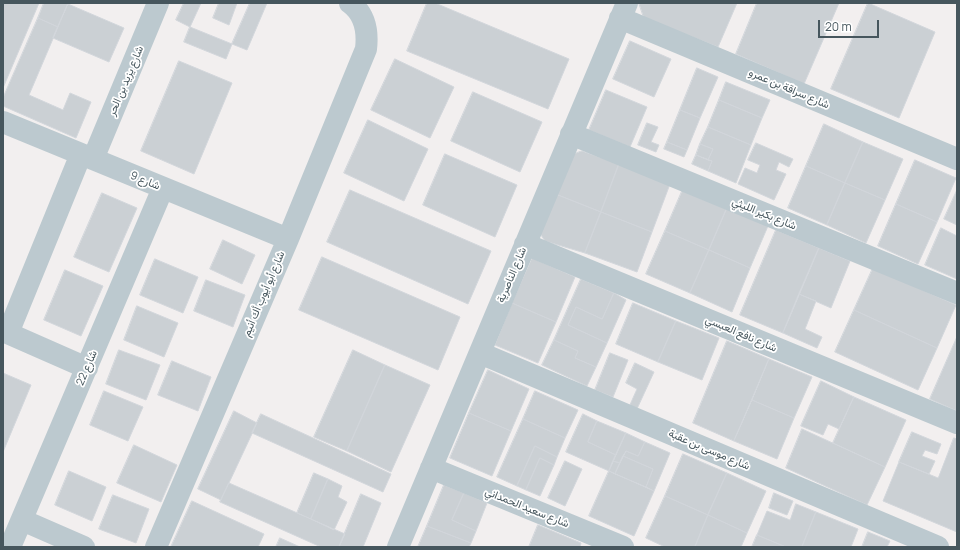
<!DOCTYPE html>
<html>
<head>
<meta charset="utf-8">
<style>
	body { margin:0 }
	#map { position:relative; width:960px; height:550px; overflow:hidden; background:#f2efef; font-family:Manrope,sans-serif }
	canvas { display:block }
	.frame { position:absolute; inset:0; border:4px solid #46565d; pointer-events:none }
	.scale { position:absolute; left:818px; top:20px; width:61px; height:18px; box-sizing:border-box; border:2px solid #46565d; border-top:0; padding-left:5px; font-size:12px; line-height:14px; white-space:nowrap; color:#46565d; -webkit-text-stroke:3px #fff; paint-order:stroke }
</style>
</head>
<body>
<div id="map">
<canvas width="960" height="550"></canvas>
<div class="frame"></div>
<div class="scale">20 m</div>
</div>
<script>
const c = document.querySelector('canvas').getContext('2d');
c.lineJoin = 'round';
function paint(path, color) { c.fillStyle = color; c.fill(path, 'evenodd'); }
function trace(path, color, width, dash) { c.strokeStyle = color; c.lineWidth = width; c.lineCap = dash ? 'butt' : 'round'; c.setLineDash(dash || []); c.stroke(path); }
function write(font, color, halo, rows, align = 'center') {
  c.font = font + ' Manrope,Vazirmatn,sans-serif'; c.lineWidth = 3.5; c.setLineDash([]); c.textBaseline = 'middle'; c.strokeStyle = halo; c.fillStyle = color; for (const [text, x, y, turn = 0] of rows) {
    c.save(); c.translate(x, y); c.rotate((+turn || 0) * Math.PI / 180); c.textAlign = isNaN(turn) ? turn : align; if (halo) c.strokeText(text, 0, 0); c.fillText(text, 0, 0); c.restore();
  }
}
const building = new Path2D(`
	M3,3H39L3,88Z
	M44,3H68L58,27L38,18Z
	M184,3H201L190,27L176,20Z
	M219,3H237L229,25L213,18Z
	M250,3H267L247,50L232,44Z
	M427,3H435L569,59L548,109L407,51Z
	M639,3H737L718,47L644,18Z
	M757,3H839L804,84L736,54Z
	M868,3L935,32L899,118L831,89Z
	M68,4L124,28L109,62L53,38Z
	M38,18L58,27L29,95L63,110L70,93L91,102L76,138L3,106V98Z
	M190,27L232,44L226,59L184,42Z
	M630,41L671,59L654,97L613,79Z
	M395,59L454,87L430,138L371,110Z
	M179,61L232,83L194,174L141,151Z
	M697,68L718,77L700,118L680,110Z
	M726,82L770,100L762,118L719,100Z
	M606,90L647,107L630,147L589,130Z
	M473,92L542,122L520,172L451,141Z
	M719,100L762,118L751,145L708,127Z
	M680,110L700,118L687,150L667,142Z
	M368,120L428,149L404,201L344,173Z
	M647,123L658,127L651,142L659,145L656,152L638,145Z
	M824,124L863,142L845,183L806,166Z
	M708,127L751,145L736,183L708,171L712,161L708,160L713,149L700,144Z
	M667,142L687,150L684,157L664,149Z
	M863,142L903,159L885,200L845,183Z
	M756,143L793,159L789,167L779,162L776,170L786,174L774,200L738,184L745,168L757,173L760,165L748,160Z
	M700,144L713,149L708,160L696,155Z
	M582,151L619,164L601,212L553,193L566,157Z
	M445,154L517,185L495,237L423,205Z
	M696,155L712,161L708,171L692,164Z
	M915,160L956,178L937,222L896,204Z
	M619,164L670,184L652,232L601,212Z
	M806,166L845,183L827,225L788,208Z
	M845,183L885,200L866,243L827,225Z
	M683,189L727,208L709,250L665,231Z
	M350,190L491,251L468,304L327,242Z
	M957,190V225L944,219Z
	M102,193L137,208L109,272L74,257Z
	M553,193L601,212L585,253L545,241L537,229Z
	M896,204L937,222L918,264L878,246Z
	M727,208L768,226L750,268L709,250Z
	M601,212L652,232L637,272L585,253Z
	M941,228L957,236V279L925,265Z
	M776,230L819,248L783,333L740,315Z
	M665,231L709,250L690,293L646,274Z
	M223,240L255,255L242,284L210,269Z
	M819,248L850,261L831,308L799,294Z
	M709,250L750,268L732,312L690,293Z
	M322,257L460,317L438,370L299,310Z
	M532,258L575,277L556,322L512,303Z
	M155,259L198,277L183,313L140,295Z
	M873,268L956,305L937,348L854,310Z
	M65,270L103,286L81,336L44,320Z
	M581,279L614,293L602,319L576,307L568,325L607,343L596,367L575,358L578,351L554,340Z
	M206,280L245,295L233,327L194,311Z
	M614,293L626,300L607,343L568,325L576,307L602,319Z
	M799,294L816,301L805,329L822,337L817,348L783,333Z
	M512,303L556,322L538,363L495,345Z
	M633,303L676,321L658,362L616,344Z
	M137,306L178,323L164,357L124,340Z
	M854,310L937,348L918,390L835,352Z
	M676,321L719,338L702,380L658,362Z
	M957,337V411L930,399Z
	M554,340L578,351L575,358L596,367L587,386L542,365Z
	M727,341L769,359L734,441L693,423Z
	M119,350L160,365L146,400L106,384Z
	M353,350L385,365L347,451L314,437Z
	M610,353L628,360L613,397L595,390Z
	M769,359L812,377L794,418L752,400Z
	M172,361L211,377L198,411L158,395Z
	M635,363L654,372L636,411L629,407L637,389L626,383Z
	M385,365L430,385L391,472L347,451Z
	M488,370L529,389L511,431L469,413Z
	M3,373L31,385L3,452Z
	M821,381L854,397L839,429L828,424L823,435L801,426Z
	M104,391L143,407L128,441L90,425Z
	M535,391L578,410L565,438L523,419Z
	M854,397L906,420L885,467L833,443Z
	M752,400L794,418L777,459L734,441Z
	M234,411L257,423L221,500L198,489Z
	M469,413L511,431L492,476L450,458Z
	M261,414L391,474L383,492L252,433Z
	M583,414L597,421L588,442L616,455L609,471L566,452Z
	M523,419L565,438L557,457L535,446L517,486L497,477Z
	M597,421L626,433L616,455L588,442Z
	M802,429L885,467L867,505L786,468Z
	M912,432L941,444L937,454L925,450L922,456L935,461L929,474L899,462Z
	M626,433L645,442L638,456L626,451L620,463L613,461Z
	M954,438L957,439V532L883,501L899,462L938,478Z
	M645,442L670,453L654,491L646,487L653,469L623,456L626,451L638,456Z
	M134,445L177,465L161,502L117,483Z
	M535,446L557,457L554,465L540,458L526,490L517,486Z
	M683,454L727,473L708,515L665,496Z
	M623,456L653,469L646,487L615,474Z
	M540,458L554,465L540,496L526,490Z
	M565,461L582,469L565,506L548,498Z
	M613,461L620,463L615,474L609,471Z
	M69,471L106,487L92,521L55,505Z
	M609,471L654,491L634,536L589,516Z
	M314,473L328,479L311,519L297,513Z
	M727,473L766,491L747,533L708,515Z
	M328,479L342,486L338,497L347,502L334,530L311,519Z
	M229,483L345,534L339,547H321L220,502Z
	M444,485L464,493L452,520L476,531L471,543L427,526Z
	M464,493L487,503L476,531L452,520Z
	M774,493L793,501L787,515L769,508Z
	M361,494L381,503L363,547H339Z
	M113,495L149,509L136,543L99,529Z
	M665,496L708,515L695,547H665L646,538Z
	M192,501L264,534L258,547H171Z
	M796,504L816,512L802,547H786L757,535L767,511L790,520Z
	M816,512L858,529L851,547H802Z
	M708,515L747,533L741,547H695Z
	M538,525L581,543L580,547H529Z
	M427,526L471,543L469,547H418Z
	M868,532L890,541L887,547H862Z
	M757,535L786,547H752Z
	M280,538L300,547H276Z`);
paint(building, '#cbd0d4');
trace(building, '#d2d6db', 1);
trace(new Path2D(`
	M620,18L957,159
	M3,122L288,239
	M571,134L957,293
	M93,159L158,3
	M525,244L957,423
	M3,331L87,368
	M8,333L81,154
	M480,353L938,547
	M431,468L623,547
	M22,520L84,547
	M10,547L163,188
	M156,547L288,239L366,49C368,32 365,14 350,3
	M398,547L627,3`), '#bcc9cf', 22);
write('11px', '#46565d', '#fff', [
	["شارع يزيد بن الحر",126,81,-67],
	["شارع سراقة بن عمرو",789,89,23],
	["شارع 9",145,181,22],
	["شارع بكير الليثي",764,214,22],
	["شارع الناصرية",512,275,-67],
	["شارع أبو أيوب أك أنيم",264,294,-67],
	["شارع نافع العبسي",741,334,23],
	["شارع 22",87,368,-67],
	["شارع موسى بن عقبة",709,450,23],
	["شارع سعيد الحمداني",527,508,22]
]);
</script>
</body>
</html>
